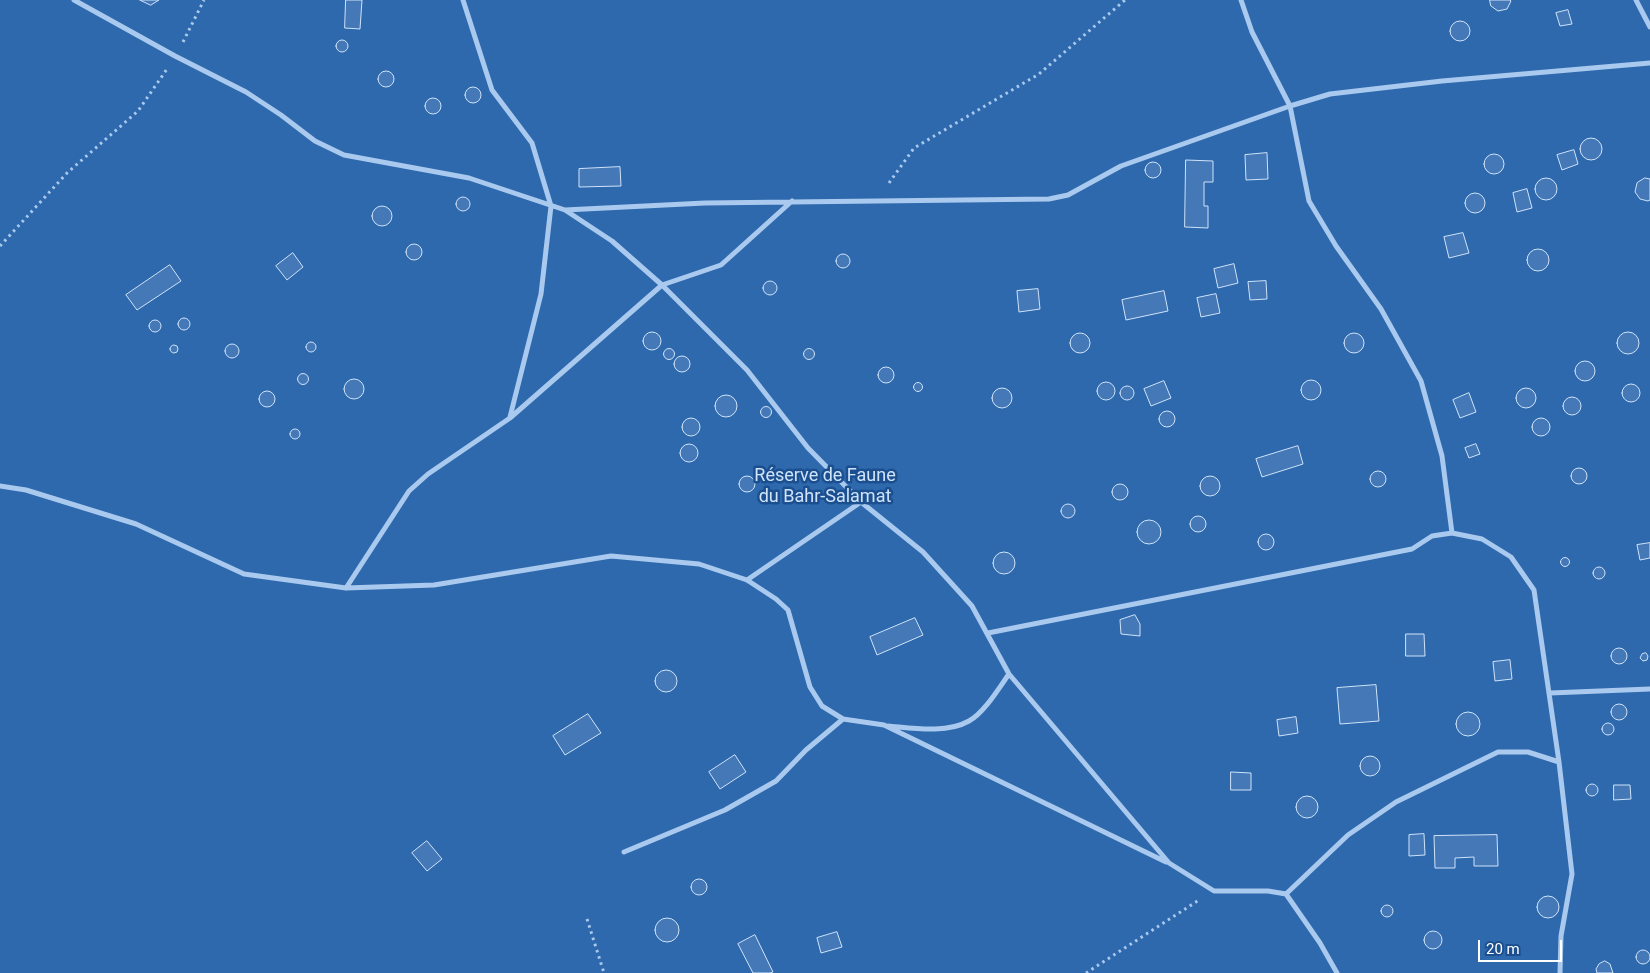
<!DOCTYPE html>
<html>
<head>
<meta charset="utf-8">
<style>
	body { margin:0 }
	#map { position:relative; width:1650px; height:973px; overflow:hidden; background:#1b4f8f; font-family:Roboto,sans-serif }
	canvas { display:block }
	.scale { position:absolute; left:1478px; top:940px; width:84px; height:22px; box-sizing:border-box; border:2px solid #fff; border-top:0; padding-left:6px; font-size:15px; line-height:18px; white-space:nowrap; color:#fff; -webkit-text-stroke:4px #1b4f8f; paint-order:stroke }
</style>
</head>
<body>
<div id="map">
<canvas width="1650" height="973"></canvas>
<div class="scale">20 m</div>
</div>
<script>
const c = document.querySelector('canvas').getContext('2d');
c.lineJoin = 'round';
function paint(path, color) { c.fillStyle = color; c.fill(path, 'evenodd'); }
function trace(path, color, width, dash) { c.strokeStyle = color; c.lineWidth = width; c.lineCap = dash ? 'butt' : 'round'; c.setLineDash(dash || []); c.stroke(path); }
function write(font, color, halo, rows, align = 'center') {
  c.font = font + ' Roboto,sans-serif'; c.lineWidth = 5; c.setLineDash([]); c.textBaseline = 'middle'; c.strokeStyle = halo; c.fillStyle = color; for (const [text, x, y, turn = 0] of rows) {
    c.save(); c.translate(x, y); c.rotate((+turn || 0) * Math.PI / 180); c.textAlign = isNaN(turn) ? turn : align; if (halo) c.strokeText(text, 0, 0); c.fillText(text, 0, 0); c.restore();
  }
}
paint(new Path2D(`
	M0,0H1650V973H0Z`), '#2e69ad');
const building = new Path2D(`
	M140,0H159L151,5Z
	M346,0H362L360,29L345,28Z
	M1490,0H1510L1511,1L1507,9L1498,11L1491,6Z
	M1568,10L1572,24L1560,26L1556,13Z
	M1450 31a10 10 0 1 1 20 0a10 10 0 1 1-20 0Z
	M336 46a6 6 0 1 1 12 0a6 6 0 1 1-12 0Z
	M378 79a8 8 0 1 1 16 0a8 8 0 1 1-16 0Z
	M465 95a8 8 0 1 1 16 0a8 8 0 1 1-16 0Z
	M425 106a8 8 0 1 1 16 0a8 8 0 1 1-16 0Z
	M1580 149a11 11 0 1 1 22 0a11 11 0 1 1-22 0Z
	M1574,150L1578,164L1562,170L1557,155Z
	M1267,153L1268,179L1246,180L1245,155Z
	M1484 164a10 10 0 1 1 20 0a10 10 0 1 1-20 0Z
	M1186,160L1213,161V182H1204V206H1208V228L1185,227Z
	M1145 170a8 8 0 1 1 16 0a8 8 0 1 1-16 0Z
	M620,167L621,186L579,187V169Z
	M1535 189a11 11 0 1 1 22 0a11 11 0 1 1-22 0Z
	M1645,178L1650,179V200L1648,201L1640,199L1635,192L1637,183Z
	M1527,189L1532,208L1517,212L1513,193Z
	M1465 203a10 10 0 1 1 20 0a10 10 0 1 1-20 0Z
	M456 204a7 7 0 1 1 14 0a7 7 0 1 1-14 0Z
	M372 216a10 10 0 1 1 20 0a10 10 0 1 1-20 0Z
	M1463,233L1469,253L1449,258L1444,237Z
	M406 252a8 8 0 1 1 16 0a8 8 0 1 1-16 0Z
	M1527 260a11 11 0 1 1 22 0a11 11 0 1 1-22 0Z
	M293,253L303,267L287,280L276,266Z
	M836 261a7 7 0 1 1 14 0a7 7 0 1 1-14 0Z
	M1234,264L1238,283L1218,288L1214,269Z
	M170,265L181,281L137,310L126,295Z
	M1266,281L1267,299L1250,300L1248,282Z
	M763 288a7 7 0 1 1 14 0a7 7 0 1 1-14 0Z
	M1038,289L1040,309L1019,312L1017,291Z
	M1164,291L1168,311L1126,320L1122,300Z
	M1216,294L1220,313L1201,317L1197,298Z
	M178 324a6 6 0 1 1 12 0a6 6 0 1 1-12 0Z
	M149 326a6 6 0 1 1 12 0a6 6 0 1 1-12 0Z
	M1617 343a11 11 0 1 1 22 0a11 11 0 1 1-22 0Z
	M643 341a9 9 0 1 1 18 0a9 9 0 1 1-18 0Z
	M1070 343a10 10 0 1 1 20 0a10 10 0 1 1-20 0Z
	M1344 343a10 10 0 1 1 20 0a10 10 0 1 1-20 0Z
	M306 347a5 5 0 1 1 10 0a5 5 0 1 1-10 0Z
	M225 351a7 7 0 1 1 14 0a7 7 0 1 1-14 0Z
	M170 349a4 4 0 1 1 8 0a4 4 0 1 1-8 0Z
	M803.5 354a5.5 5.5 0 1 1 11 0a5.5 5.5 0 1 1-11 0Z
	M663.5 354a5.5 5.5 0 1 1 11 0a5.5 5.5 0 1 1-11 0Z
	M674 364a8 8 0 1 1 16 0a8 8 0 1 1-16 0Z
	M1575 371a10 10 0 1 1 20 0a10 10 0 1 1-20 0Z
	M878 375a8 8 0 1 1 16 0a8 8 0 1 1-16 0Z
	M297.5 379a5.5 5.5 0 1 1 11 0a5.5 5.5 0 1 1-11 0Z
	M344 389a10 10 0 1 1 20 0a10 10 0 1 1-20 0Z
	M1301 390a10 10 0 1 1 20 0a10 10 0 1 1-20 0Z
	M1164,381L1171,398L1151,406L1144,389Z
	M1097 391a9 9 0 1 1 18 0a9 9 0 1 1-18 0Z
	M913.5 387a4.5 4.5 0 1 1 9 0a4.5 4.5 0 1 1-9 0Z
	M1622 393a9 9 0 1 1 18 0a9 9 0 1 1-18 0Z
	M1120 393a7 7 0 1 1 14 0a7 7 0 1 1-14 0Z
	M1516 398a10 10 0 1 1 20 0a10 10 0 1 1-20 0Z
	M992 398a10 10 0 1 1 20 0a10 10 0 1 1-20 0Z
	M259 399a8 8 0 1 1 16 0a8 8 0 1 1-16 0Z
	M1469,393L1476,412L1460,418L1453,400Z
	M715 406a11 11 0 1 1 22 0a11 11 0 1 1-22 0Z
	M1563 406a9 9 0 1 1 18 0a9 9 0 1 1-18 0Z
	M760.5 412a5.5 5.5 0 1 1 11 0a5.5 5.5 0 1 1-11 0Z
	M1159 419a8 8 0 1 1 16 0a8 8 0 1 1-16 0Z
	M682 427a9 9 0 1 1 18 0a9 9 0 1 1-18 0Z
	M1532 427a9 9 0 1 1 18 0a9 9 0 1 1-18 0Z
	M290 434a5 5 0 1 1 10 0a5 5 0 1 1-10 0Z
	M680 453a9 9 0 1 1 18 0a9 9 0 1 1-18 0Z
	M1476,444L1480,454L1469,458L1465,448Z
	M1298,446L1303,464L1262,477L1256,459Z
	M1571 476a8 8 0 1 1 16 0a8 8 0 1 1-16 0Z
	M1370 479a8 8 0 1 1 16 0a8 8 0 1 1-16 0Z
	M739 484a8 8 0 1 1 16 0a8 8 0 1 1-16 0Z
	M1200 486a10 10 0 1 1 20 0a10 10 0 1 1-20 0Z
	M1112 492a8 8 0 1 1 16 0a8 8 0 1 1-16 0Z
	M1061 511a7 7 0 1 1 14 0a7 7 0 1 1-14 0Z
	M1190 524a8 8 0 1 1 16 0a8 8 0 1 1-16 0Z
	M1137 532a12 12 0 1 1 24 0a12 12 0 1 1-24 0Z
	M1258 542a8 8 0 1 1 16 0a8 8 0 1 1-16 0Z
	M1650,543V558L1640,560L1637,545Z
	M993 563a11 11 0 1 1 22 0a11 11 0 1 1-22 0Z
	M1560.5 562a4.5 4.5 0 1 1 9 0a4.5 4.5 0 1 1-9 0Z
	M1593 573a6 6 0 1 1 12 0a6 6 0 1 1-12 0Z
	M1135,615L1140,624V636L1121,634L1120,620Z
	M915,618L923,635L877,655L870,637Z
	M1406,634H1424L1425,656H1406Z
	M1611 656a8 8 0 1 1 16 0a8 8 0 1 1-16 0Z
	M1646,653L1648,656L1647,660L1643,661L1640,658L1642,654Z
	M1510,660L1512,679L1495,681L1493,662Z
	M655 681a11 11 0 1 1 22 0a11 11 0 1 1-22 0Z
	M1376,685L1379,721L1340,724L1337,688Z
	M1611 712a8 8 0 1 1 16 0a8 8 0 1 1-16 0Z
	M1456 724a12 12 0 1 1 24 0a12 12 0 1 1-24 0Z
	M588,714L601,733L565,755L553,736Z
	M1296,717L1298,733L1279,736L1277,720Z
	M1602 729a6 6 0 1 1 12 0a6 6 0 1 1-12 0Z
	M735,755L746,772L720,789L709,772Z
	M1360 766a10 10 0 1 1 20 0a10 10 0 1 1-20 0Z
	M1231,772L1251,773V790H1231Z
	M1586 790a6 6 0 1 1 12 0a6 6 0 1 1-12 0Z
	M1614,785H1630L1631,799L1614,800Z
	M1296 807a11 11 0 1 1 22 0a11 11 0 1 1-22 0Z
	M1424,834L1425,855L1409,856V835Z
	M1497,835L1498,866H1474V857L1455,858V868H1435L1434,836Z
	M427,841L442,859L427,871L412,853Z
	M691 887a8 8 0 1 1 16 0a8 8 0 1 1-16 0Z
	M1537 907a11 11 0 1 1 22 0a11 11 0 1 1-22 0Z
	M1381 911a6 6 0 1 1 12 0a6 6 0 1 1-12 0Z
	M655 930a12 12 0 1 1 24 0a12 12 0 1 1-24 0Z
	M1424 940a9 9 0 1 1 18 0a9 9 0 1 1-18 0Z
	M837,932L842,947L821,953L817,938Z
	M755,935L773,972L770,973H753L738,944Z
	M1636 957a7 7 0 1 1 14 0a7 7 0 1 1-14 0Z
	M1605,961L1610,964L1613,973H1597L1596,969L1599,964Z`);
paint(building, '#4478b7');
trace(building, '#cfe3fa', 1);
trace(new Path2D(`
	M183,42L204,0
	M889,183L914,148L1039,74L1125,0
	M0,246L67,173L138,111L167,69
	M587,919L604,973
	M1086,973L1199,900`), '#a9c9ee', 3, [2.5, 4]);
trace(new Path2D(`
	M74,0L175,56L246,92L281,115L315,141L344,155L469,178L565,210L612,241L662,285L747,370L808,448L861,502L923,552L972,606L1009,674L1169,863L1214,891H1268L1286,894L1320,943L1337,973
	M463,0L492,90L532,143L551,206L541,294L510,417
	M1241,0L1252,32L1290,106L1309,201L1336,246L1381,309L1421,381L1442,456L1452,533L1482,539L1511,557L1534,590L1559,762L1572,874L1561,936L1560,973
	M1636,0L1650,27
	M565,210L705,203L1049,199L1068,195L1121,166L1290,106L1330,94L1442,81L1650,63
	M0,486L26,490L136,524L244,574L346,588L434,585L611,556L699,564L747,580L776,599L788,610L810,687L822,706L843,719
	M747,580L861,502
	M346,588L409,491L428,474L510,418L662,285L721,265L792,201
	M988,633L1412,549L1432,536L1452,533
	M1550,693L1650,689
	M888,726C912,728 946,734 969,721C984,713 999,688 1009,674
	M624,852L725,810L776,781L806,750L843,719L884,725L1166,862
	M1286,894L1348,835L1396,802L1498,752H1528L1559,762`), '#a9c9ee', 5);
write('18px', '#cfe3fa', '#1b4f8f', [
	["Réserve de Faune",825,476],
	["du Bahr-Salamat",825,497]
]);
</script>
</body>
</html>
